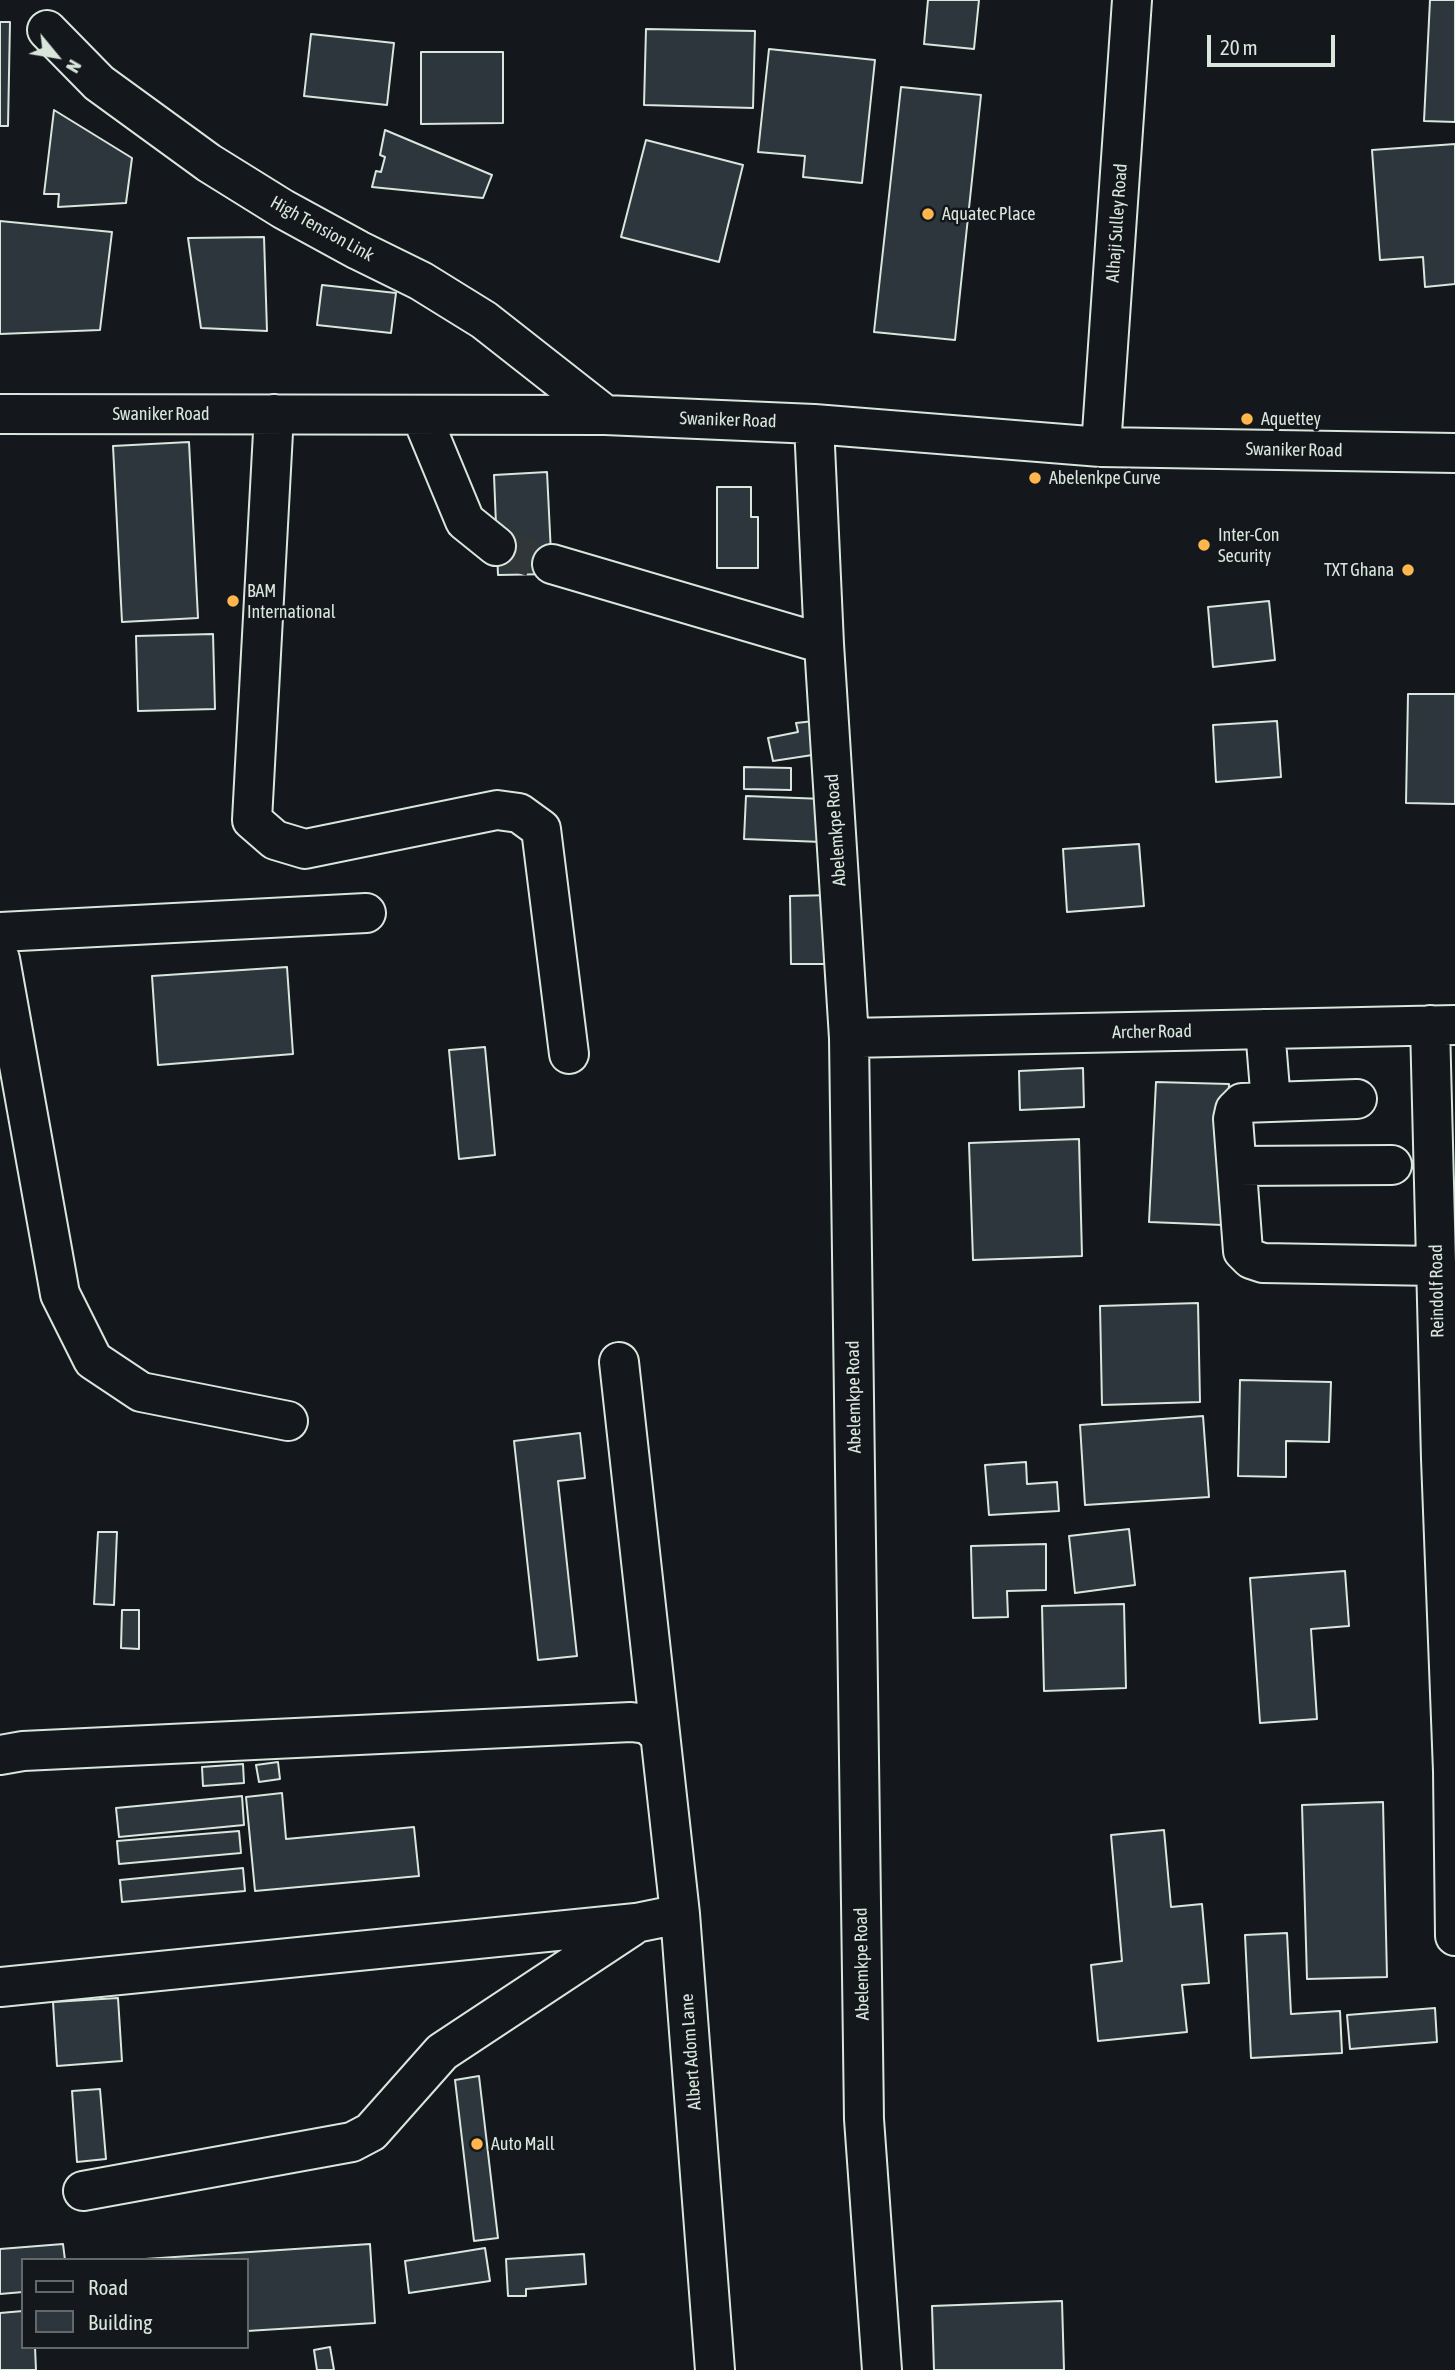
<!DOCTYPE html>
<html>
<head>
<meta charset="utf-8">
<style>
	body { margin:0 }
	#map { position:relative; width:1455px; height:2370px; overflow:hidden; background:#14181c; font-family:"Asap Condensed",sans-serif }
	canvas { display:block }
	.legend { position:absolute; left:21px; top:2258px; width:228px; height:91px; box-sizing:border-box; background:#14181c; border:2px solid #626a69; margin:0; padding:9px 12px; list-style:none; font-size:21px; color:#d8e6dc }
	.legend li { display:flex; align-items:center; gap:14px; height:35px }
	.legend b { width:35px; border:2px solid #626a69 }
	.north { position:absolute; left:21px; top:21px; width:70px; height:70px; -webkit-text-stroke:5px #14181c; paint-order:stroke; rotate:120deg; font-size:19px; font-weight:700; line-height:28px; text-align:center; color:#d8e6dc }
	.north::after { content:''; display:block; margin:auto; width:24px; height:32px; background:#d8e6dc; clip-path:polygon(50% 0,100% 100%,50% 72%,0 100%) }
	.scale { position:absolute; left:1207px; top:35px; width:128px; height:32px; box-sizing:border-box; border:4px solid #d8e6dc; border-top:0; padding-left:9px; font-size:21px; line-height:24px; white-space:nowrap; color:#d8e6dc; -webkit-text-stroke:5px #14181c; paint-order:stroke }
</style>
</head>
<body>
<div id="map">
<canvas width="1455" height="2370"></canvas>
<ul class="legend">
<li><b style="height:9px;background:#14181c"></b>Road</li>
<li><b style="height:19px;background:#2c363c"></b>Building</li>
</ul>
<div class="north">N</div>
<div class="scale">20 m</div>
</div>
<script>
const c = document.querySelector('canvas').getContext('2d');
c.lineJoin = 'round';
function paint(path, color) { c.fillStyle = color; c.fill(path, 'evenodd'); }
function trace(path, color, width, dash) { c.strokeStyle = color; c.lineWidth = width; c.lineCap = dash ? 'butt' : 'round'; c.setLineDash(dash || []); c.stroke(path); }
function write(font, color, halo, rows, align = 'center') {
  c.font = font + ' "Asap Condensed",sans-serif'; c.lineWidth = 5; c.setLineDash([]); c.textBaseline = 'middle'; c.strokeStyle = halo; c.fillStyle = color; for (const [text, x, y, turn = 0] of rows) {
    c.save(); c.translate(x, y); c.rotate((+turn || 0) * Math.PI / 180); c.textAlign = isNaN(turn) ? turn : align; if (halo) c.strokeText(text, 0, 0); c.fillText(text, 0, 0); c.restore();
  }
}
const building = new Path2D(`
	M928,0H979L974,49L924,44Z
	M1430,0H1455V122L1424,121Z
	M0,22H10L8,126H0Z
	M646,29L755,31L753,108L644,105Z
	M311,34L394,43L387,105L304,96Z
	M769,49L875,60L862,183L803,177L805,156L758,152Z
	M421,52H503V123L421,124Z
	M901,87L981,95L955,340L874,332Z
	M54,110L132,158L126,203L58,207L59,194H44Z
	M385,130L492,175L483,198L372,187L376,171L381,172L385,157L380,155Z
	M646,140L743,165L719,262L621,237Z
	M1455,144V284L1425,287L1423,257L1380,260L1372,150Z
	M0,221L112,232L100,330L0,334Z
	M264,237L267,331L201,328L188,238Z
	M322,285L396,293L391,333L317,325Z
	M189,442L198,618L122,622L113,446Z
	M547,472L552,574L498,575L494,475Z
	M717,487H751V517H758V568H717Z
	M1269,601L1275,660L1213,667L1208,607Z
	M213,634L215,709L138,711L136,636Z
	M1408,694H1455V804L1406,803Z
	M814,721L819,754L773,761L768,738L798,732L796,723Z
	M1277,721L1281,777L1216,782L1213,725Z
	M744,767L791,768V790L744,789Z
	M746,796L824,799L822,842L744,839Z
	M1139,844L1144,906L1067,912L1063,849Z
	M835,895L836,964H791L790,896Z
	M287,967L293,1054L158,1065L152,976Z
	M485,1047L495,1155L459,1159L449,1050Z
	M1083,1068L1084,1107L1020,1110L1019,1071Z
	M1156,1082L1229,1084L1223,1225L1149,1222Z
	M1079,1139L1082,1256L973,1260L969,1143Z
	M1198,1303L1200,1402L1102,1405L1100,1306Z
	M1240,1380L1331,1382L1329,1442L1286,1441V1477L1238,1476Z
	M1203,1416L1209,1497L1085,1505L1080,1425Z
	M580,1433L585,1478L558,1481L577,1656L538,1660L514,1441Z
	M1026,1462L1027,1484L1057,1482L1059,1511L989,1515L985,1465Z
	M1129,1529L1135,1585L1075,1593L1069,1536Z
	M98,1532H117L114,1605L94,1604Z
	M1046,1544V1590L1007,1591L1008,1617L973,1618L971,1546Z
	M1345,1571L1349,1626L1311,1629L1317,1719L1260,1723L1250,1578Z
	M1124,1604L1126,1688L1044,1691L1042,1606Z
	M122,1610H139V1649L121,1648Z
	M278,1762L280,1779L259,1782L256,1765Z
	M243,1764L244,1783L203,1786L202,1767Z
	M282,1793L286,1839L414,1827L419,1876L255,1891L246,1797Z
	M242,1796L244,1825L119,1837L116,1808Z
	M1383,1802L1387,1977L1307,1979L1302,1805Z
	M1164,1830L1171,1907L1202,1904L1209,1983L1182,1985L1187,2032L1098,2041L1091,1965L1122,1961L1111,1835Z
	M239,1831L241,1853L119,1864L117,1841Z
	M243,1868L245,1891L122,1902L120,1880Z
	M1287,1933L1291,2014L1340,2011L1342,2053L1251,2058L1245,1935Z
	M118,1998L122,2061L57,2066L53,2002Z
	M1435,2008L1437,2042L1350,2049L1347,2015Z
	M479,2076L498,2238L474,2241L455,2080Z
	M100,2089L106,2159L77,2162L72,2091Z
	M63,2244L65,2260H23V2292L0,2294V2249Z
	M370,2244L375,2323L247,2331V2260H130Z
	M485,2248L490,2281L409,2293L405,2261Z
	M584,2254L586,2284L526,2289V2296H508L506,2259Z
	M1062,2301L1064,2370H934L932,2306Z
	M23,2311V2347H35L36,2370H0V2313Z
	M330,2347L334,2370H317L314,2350Z`);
paint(building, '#2c363c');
trace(building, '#d8e6dc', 2);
trace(new Path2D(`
	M496,546L552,564`), '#313739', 38, [38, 19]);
const minor = new Path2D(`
	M47,30L99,83L209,163L283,209L358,250L421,281L484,320L605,415
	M0,414L605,415L814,424L1101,447L1455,453
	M274,414L252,820L275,840L305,849L497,810L519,813L541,829L569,1054
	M421,415L465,521L496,546
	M814,424L824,644L849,1038L864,2119L882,2370
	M1101,447L1132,0
	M552,564L824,644
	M0,932L366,913
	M0,959L60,1294L93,1360L141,1392L288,1421
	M1430,1025L1441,1459L1453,1771L1455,1936
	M1265,1029L1271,1102
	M849,1038L1455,1025
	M1357,1099L1242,1103L1235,1110L1233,1119L1243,1251L1251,1259L1263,1263L1436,1266
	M1237,1166L1392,1165
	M619,1362L680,1914L715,2370
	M0,1755L23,1751L631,1722L647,1724L659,1734
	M0,1987L636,1923L680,1914
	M83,2191L352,2142L371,2132L442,2052L631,1927`);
trace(minor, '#d8e6dc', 42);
trace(minor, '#14181c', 38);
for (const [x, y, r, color] of [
	[928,214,7,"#ffb74d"],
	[1247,419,7,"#ffb74d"],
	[1035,478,7,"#ffb74d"],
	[1204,545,7,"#ffb74d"],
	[1408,570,7,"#ffb74d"],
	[233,601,7,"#ffb74d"],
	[477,2144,7,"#ffb74d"]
]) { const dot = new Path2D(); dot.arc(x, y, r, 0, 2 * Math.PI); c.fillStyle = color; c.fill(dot); trace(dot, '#14181c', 2.5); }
write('18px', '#d8e6dc', '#14181c', [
	["Aquatec Place",942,214],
	["Aquettey",1261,419],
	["Abelenkpe Curve",1049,478],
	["Inter-Con",1218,535],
	["Security",1218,556],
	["TXT Ghana",1394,570,"right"],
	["BAM",247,591],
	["International",247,612],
	["Auto Mall",491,2144]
], 'left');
write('18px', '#d8e6dc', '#14181c', [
	["Alhaji Sulley Road",1117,223,-86],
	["High Tension Link",322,229,29],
	["Swaniker Road",161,414],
	["Swaniker Road",728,420,2],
	["Swaniker Road",1294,450,1],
	["Abelemkpe Road",836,830,-94],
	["Archer Road",1152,1032,-1],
	["Reindolf Road",1437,1291,-91],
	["Abelemkpe Road",854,1397,-91],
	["Abelemkpe Road",862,1964,-91],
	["Albert Adom Lane",691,2052,-94]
]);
</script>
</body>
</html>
